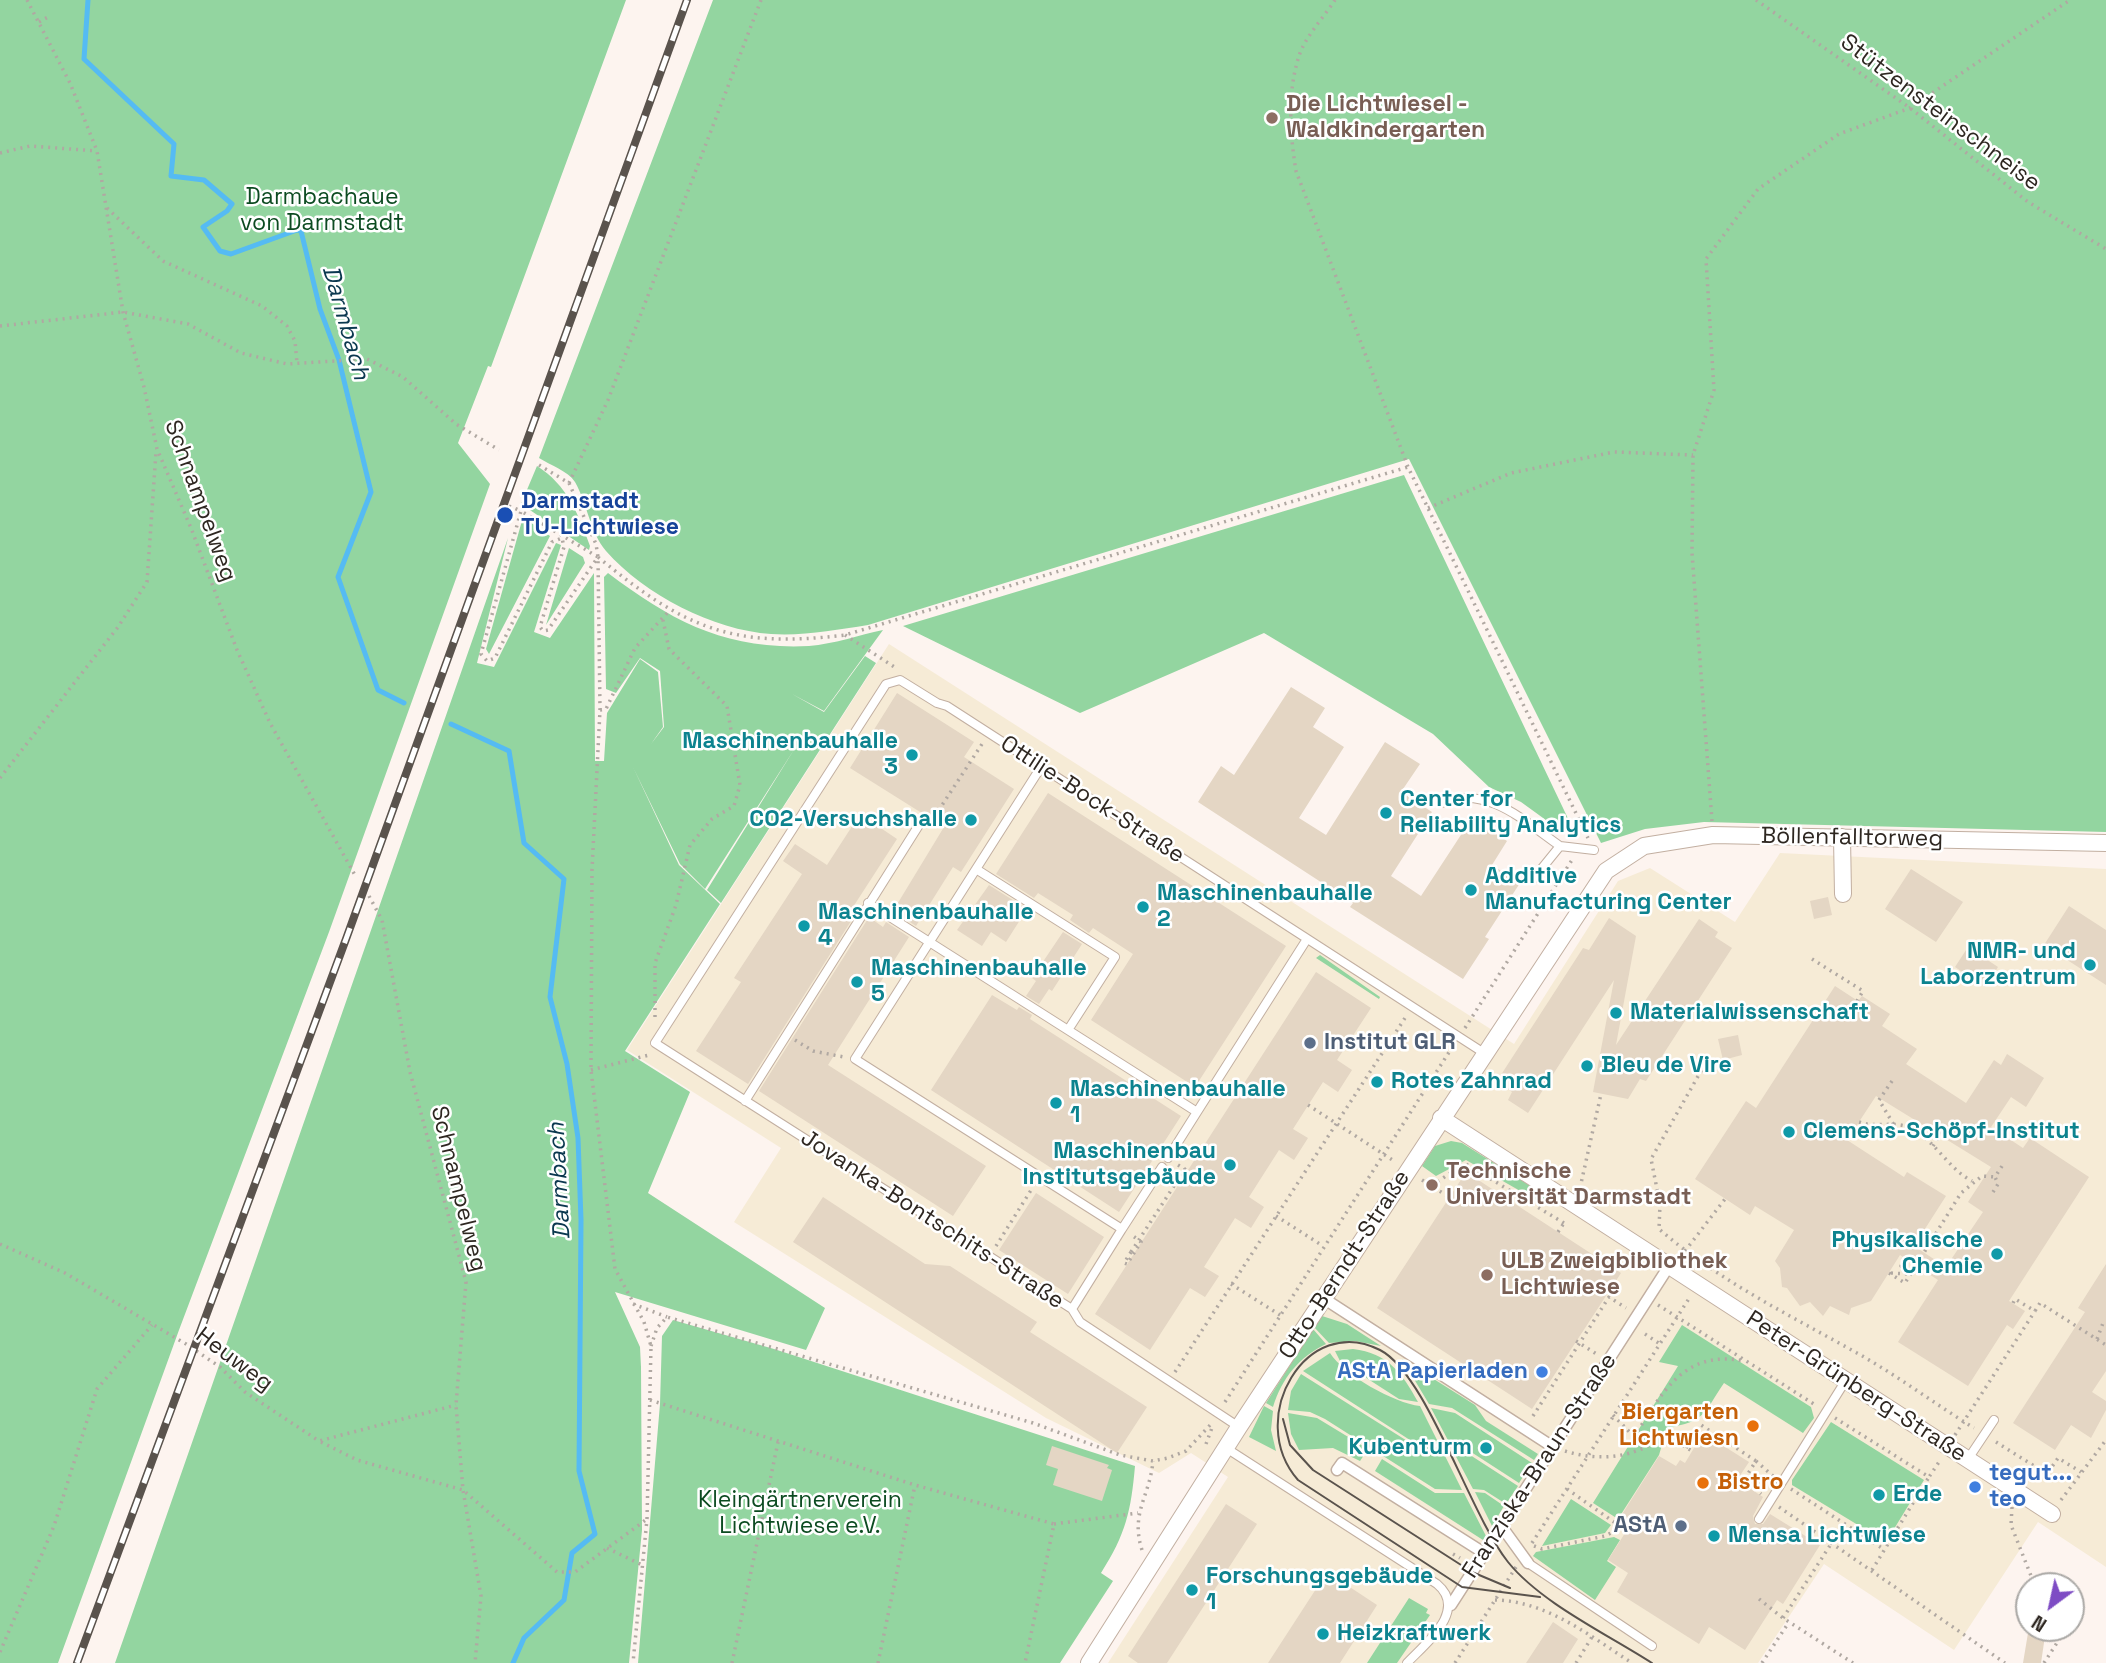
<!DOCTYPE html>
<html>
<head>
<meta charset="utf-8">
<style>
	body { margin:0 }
	#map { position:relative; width:2106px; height:1663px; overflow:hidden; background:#fdf4ef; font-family:"Space Grotesk",sans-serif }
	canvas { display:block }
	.north { position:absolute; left:2015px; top:1572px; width:70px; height:70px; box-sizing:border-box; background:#fff; border:2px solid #aba9a6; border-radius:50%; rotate:213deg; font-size:19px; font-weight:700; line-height:28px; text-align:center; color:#2e2721 }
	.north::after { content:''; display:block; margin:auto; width:24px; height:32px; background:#7e4cc4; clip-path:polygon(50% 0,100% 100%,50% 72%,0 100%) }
</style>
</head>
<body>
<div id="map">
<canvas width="2106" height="1663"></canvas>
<div class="north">N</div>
</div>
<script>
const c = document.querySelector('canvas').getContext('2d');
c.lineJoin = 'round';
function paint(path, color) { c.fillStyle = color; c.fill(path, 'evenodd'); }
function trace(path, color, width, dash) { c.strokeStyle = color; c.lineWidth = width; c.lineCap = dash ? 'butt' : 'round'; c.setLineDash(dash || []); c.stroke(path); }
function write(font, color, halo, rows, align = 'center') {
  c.font = font + ' "Space Grotesk",sans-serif'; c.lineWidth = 5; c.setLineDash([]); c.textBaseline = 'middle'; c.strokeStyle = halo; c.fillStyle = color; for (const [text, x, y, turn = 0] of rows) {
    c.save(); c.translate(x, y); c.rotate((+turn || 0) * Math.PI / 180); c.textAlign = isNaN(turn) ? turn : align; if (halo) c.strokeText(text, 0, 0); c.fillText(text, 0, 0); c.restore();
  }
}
paint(new Path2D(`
	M889,644L1514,1044L1618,881L1650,868L1735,922L1780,853L2106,869V1567L2038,1522L1954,1650L1824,1564L1758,1663H1108L1228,1477L1191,1453L1159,1473L1046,1418L734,1222L781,1148L627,1050Z`), '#f6ebd6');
paint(new Path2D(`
	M0,0H626L491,367L488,366L458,443L490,484L329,932L179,1330L58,1663H0Z
	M713,0H2106V832L1704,822L1645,829L1601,843L1409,459L868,625C836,630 804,636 771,634C713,630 645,595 606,551C590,532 587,503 575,482C568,471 550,465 539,458Z
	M537,466C567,485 578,513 590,546L589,550L521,504Z
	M1404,475L1574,831L1550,823L1521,802L1489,787L1433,734L1264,633L1080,713L903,626Z
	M523,517L550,536L489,654L486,649Z
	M508,538L477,663L494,667L556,543L561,545L534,632L550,638L594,573L595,761H604L607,713L640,659L658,672L663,727L651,744L664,727L660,671L640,658L616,693L606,689L604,577L608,573C673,622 726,650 809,646C834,644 859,635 883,630L824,711L792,694L824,712L865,656L876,663L721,903L707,890L795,748L705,889L680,864L633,767L679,865L720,904L625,1051L690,1092L648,1193L825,1308L806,1350L615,1292L640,1347L641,1367L642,1530L629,1663H115Z
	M569,548L583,557L585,563L546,625Z
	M1320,955L1380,997L1379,999L1316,958Z
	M1451,1141L1462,1143L1548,1197L1543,1204L1466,1160L1436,1176L1422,1166L1435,1146Z
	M1322,1316L1347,1324L1381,1346L1355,1341L1329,1343L1314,1327Z
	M673,1320L774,1349L1135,1466C1131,1511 1126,1534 1101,1573L1113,1581L1060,1663H638L660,1404L662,1336Z
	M1682,1325L1811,1407L1814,1418L1803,1433L1724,1383C1703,1414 1706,1421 1667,1428L1659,1455L1618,1519L1593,1503L1678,1366L1659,1362Z
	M1313,1329L1326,1344C1299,1357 1282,1378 1273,1407L1266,1403Z
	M1353,1349C1388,1353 1402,1373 1418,1402L1399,1399L1340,1361L1335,1351Z
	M1330,1353C1344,1375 1394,1403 1420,1406L1439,1444L1413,1442L1303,1371Z
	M1402,1359L1475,1405L1486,1421L1538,1454L1534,1460L1452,1408L1429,1404Z
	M1301,1374L1412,1444L1441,1448L1462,1490L1435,1489L1325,1419L1310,1412L1288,1410L1291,1391Z
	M1264,1406L1273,1411L1271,1430L1276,1451L1249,1437Z
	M1431,1408L1455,1413L1532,1463L1519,1483L1468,1450L1451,1446Z
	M1288,1413L1317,1418L1368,1449L1360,1461L1333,1448L1299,1450L1291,1434Z
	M1831,1422L1924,1480L1886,1542L1792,1485V1480Z
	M1452,1449L1467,1453L1518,1486L1506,1504L1484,1490L1473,1489Z
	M1382,1459L1435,1493H1464L1486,1536L1483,1540L1375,1471Z
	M1475,1492L1485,1493L1504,1506L1492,1526Z
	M1571,1499L1611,1525L1605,1533L1542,1546Z
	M1614,1537L1620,1540L1607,1561L1616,1567L1595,1600L1533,1556L1536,1552Z
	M1409,1598L1428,1609L1426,1613L1430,1615L1397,1663H1367Z`), '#93d5a0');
trace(new Path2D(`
	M88,0L84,59L174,144L171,176L204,180L232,204L227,211L203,227L220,251L231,254L297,230L301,231L320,309L339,360L371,492L338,577L378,690L404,703
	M451,724L509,751L524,843L564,879L550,997L567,1064L578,1138L581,1220L579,1471L595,1534L572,1553L564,1600L524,1638L513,1663`), '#55bbf3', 5);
paint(new Path2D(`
	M1291,687L1325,708L1313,727L1344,747L1299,818L1326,835L1385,742L1420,764L1401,792L1432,812L1391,876L1421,896L1472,818L1507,841L1492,865L1520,883L1485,937L1489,939L1463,979L1350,907L1353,903L1198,802L1221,766L1234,775Z
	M897,693L974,742L964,757L1014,789L961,872L953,867L916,926L893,911L944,827L850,768Z
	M1048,793L1286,946L1195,1087L1091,1020L1133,954L1093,928L1089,933L1070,920L1073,915L1038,893L1034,898L996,874Z
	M860,814L897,839L853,907L858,910L748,1084L696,1051L741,982L734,978L802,874L783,861L795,844L827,865Z
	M1911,869L1963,902L1936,942L1885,909Z
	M989,885L1027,909L1006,942L991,932L982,946L957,930Z
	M1828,897L1832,915L1814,919L1810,901Z
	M2069,906L2106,930V985L2044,945Z
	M869,917L883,927L886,922L909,937L828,1065L986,1166L953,1216L759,1091Z
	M1609,918L1636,936L1616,1045L1699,919L1718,932L1715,937L1732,948L1646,1081L1640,1079L1628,1099L1593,1092L1614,980L1528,1113L1508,1100L1512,1092L1497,1081L1583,948L1589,950Z
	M1063,932L1082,944L1052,991L1049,989L1039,1004L1026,996L1036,981L1032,978Z
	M1968,947L1998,967L1985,987L1955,967Z
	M1316,972L1371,1008L1337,1060L1352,1070L1338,1092L1323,1082L1293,1129L1308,1138L1294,1160L1279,1150L1249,1197L1264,1207L1251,1228L1235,1218L1204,1267L1219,1276L1205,1297L1190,1288L1150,1350L1095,1314Z
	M1835,986L1858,1001L1862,996L1890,1014L1882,1026L1917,1049L1906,1064L1966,1103L1994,1060L2001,1065L2007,1054L2044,1078L2026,1107L2011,1097L1991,1127L2023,1148L2030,1138L2089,1177L2009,1301L2025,1311L2013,1329L2007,1325L1968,1386L1898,1342L1938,1280L1900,1255L1871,1301L1851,1308L1849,1315L1830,1306L1823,1316L1810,1302L1800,1306L1787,1288L1782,1287L1780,1268L1775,1261L1794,1230L1755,1206L1750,1215L1695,1179L1746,1101L1756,1108ZM1876,1096L1991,1167L1968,1202L1983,1212L1946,1267L1914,1246L1946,1196L1907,1172L1904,1177L1847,1140Z
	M992,995L1017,1010L1019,1007L1032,1015L1030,1019L1181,1116L1119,1212L931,1090Z
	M1738,1035L1742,1055L1723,1060L1718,1039Z
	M1466,1172L1621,1273L1532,1409L1377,1308Z
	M1036,1193L1104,1237L1068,1294L999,1250Z
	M823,1197L925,1264L950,1266L1037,1322L1030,1332L1147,1407L1117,1453L793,1242Z
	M2106,1264V1371L2092,1392L2106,1401V1410L2091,1438L2071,1425L2055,1450L2013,1423L2085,1312L2078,1308Z
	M1703,1433L1749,1462L1737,1480L1763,1497L1753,1516L1755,1524H1763L1770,1514L1820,1545L1783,1604L1777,1600L1745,1650L1709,1627L1699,1644L1617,1592L1628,1573L1608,1560L1632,1522L1621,1516L1659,1456L1676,1466L1680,1460L1685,1463Z
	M1052,1446L1109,1465L1107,1468L1112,1470L1102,1501L1053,1485L1058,1469L1046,1465Z
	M1226,1504L1257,1524L1167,1663H1138L1128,1656Z
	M1327,1572L1377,1605L1340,1663H1268Z
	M1553,1622L1578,1639L1563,1663H1526Z
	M2028,1633L2045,1636L2041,1663H2023Z`), '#e4d6c4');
const service = new Path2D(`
	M1041,767L855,1059L1122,1229L1072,1309
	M1442,803C1487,784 1525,822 1560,846
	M976,869L1115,957L1068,1030
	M1534,878L1560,846L1594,850
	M868,903L1197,1112L1307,939
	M745,1101L919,825
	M1168,1158L1197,1112
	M1122,1229L1162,1167
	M1239,1427L1080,1322L1072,1309L655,1043L886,684L900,680L937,703L947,706L1484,1053
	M1226,1448L1437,1584C1468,1610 1427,1642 1407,1663
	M1968,1459L1994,1420
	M1759,1519L1846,1380
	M1528,1563L1652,1646`);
const pedestrian = new Path2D(`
	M1323,1298L1553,1447
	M1337,1470L1342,1463L1484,1553
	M1502,1527L1528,1563
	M1451,1605L1669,1266`);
const minor = new Path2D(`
	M1842,837L1843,894
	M1441,1118L2052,1514
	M1089,1663L1239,1427L1606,871L1644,846L1713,835L2106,843`);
trace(service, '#c2afa1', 10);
trace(pedestrian, '#c2afa1', 13);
trace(minor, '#c2afa1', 18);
trace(new Path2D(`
	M27,0L70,83L97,151L123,312L144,387L157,449L191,528L237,650L270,723L356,877
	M1335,0C1324,17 1305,37 1299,56C1287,93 1290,134 1296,171L1408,467L1588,838
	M1756,0L1910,108L2028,202L2106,249
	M39,22L48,17
	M0,153L30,146L97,151
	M107,208L163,261L262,306L287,326L295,341L297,363
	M0,326L123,312L188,324L241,353L287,364L367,359L403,377L456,424L499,450
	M539,465L569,483L596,544L598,557L600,710L592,870L591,1070L615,1269L644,1322L651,1346L647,1519L633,1663
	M569,483L608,400L761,0
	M509,506L521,511L481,654L487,661L495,658L552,542L562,538L564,547L540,627L543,631L548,630L598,557L521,511
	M1428,508L1511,473L1614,452L1693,455
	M598,557C684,628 732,649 845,635L1408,467
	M845,635L896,668
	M600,710L606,709L635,648L670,610
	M0,778L118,627L147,582L156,452
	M1712,821L1692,553L1693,455L1714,390L1706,259L1758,189L1839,134L1910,108L2070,0
	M931,822L982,744
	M369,896L382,920L410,1072L466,1282L456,1405L463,1490L481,1596L475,1663
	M1812,959L1863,991L1854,1006
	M655,1017V963L676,905L690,845L712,819L734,806L740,785L727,706L669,649L663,620
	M1465,1028L1572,860
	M795,1040L813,1051L844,1057
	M1705,1064L1651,1159L1660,1204L1659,1229C1718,1280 1789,1315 1857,1353C1898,1376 1935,1404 1974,1428
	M591,1070L649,1055
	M1892,1081L1879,1100L1894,1125
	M1308,1105L1394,1161
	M1859,1122C1875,1128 1892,1121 1908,1127C1934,1138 1948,1169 1972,1181
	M1933,1146L1945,1126
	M1178,1165L1188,1171
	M1422,1180L1449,1197
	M1432,1186L1464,1163L1564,1223
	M1580,1188L1601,1094
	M1993,1192L1998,1184L1995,1177L2004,1163
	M1276,1216L1323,1246
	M1558,1232L1564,1223
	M0,1244L65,1273L186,1344L220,1367L245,1392L319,1441L456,1405
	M996,1246L1033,1187
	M1685,1251L1725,1199
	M1131,1252L1124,1263L1127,1264L1141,1242L1133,1236
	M1889,1273L1905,1283L1961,1193L1982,1176L1995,1177
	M1891,1273L1907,1274L1909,1271L1901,1266L1904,1258
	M1231,1284L1280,1315
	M2013,1303L2015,1299L2035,1311L2040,1303L2106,1345
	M633,1304L667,1317
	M1658,1305L1817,1406
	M1645,1334L1660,1344
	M2097,1339L2103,1323
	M1576,1341L1598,1355
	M651,1346L657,1328L667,1317L1033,1423L1120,1455L1153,1461L1168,1458L1186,1451L1212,1423
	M1175,1372L1405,1018
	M650,1400L915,1485L1054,1524L1025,1663
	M1225,1402L1453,1046
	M1613,1415L1646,1449
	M1533,1416L1609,1297L1626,1308
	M1835,1418L1929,1477L1941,1459
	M1955,1435L2035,1311
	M1634,1437C1662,1393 1684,1349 1744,1361
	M321,1442L357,1460L463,1490L557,1572H575L647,1519
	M1996,1442L2047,1474L2058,1458L2081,1472
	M1206,1444L1213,1425
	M1686,1448L1701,1425L1756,1461L1742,1483
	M1565,1451C1600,1462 1636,1458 1665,1435L1692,1451
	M1756,1461L1773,1476
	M1745,1479L1761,1494
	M1567,1489L1621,1527
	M1791,1489L1885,1550
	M2061,1500L2106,1440
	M1779,1507L2005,1663
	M2012,1507L2011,1525L2035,1586
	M1054,1524L1138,1513
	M1532,1543L1690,1297
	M1534,1546L1542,1549L1605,1536L1632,1522
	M607,1548L642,1565
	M1142,1550C1130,1513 1150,1496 1153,1461
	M1453,1554L1460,1558
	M1872,1570L1929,1477
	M1759,1599L1783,1618L1853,1663
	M1495,1600C1547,1601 1590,1636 1632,1663
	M1783,1618L1844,1524
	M0,1652L54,1526L97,1389L152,1325
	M732,1663L778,1442
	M878,1663L915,1485
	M1455,1663L1516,1567
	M1576,1663L1592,1637
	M1762,1663L1789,1622
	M2044,1663L2062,1635L2061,1628`), '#b0a8a2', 3.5, [2, 5]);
trace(service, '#fff', 8);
trace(pedestrian, '#fff', 10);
trace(minor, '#fff', 16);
trace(new Path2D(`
	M1283,1419L1290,1445L1313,1470L1472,1572L1510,1588
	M1540,1597L1462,1587L1298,1480C1244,1418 1307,1312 1380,1350C1427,1374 1469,1513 1508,1562C1541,1603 1607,1634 1652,1663`), '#5a534d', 2);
const rail = new Path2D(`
	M77,1663L346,939L687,0`);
trace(rail, '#5a534d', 8);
trace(rail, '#fff', 5, [16]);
trace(new Path2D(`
	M1131,1252L1185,1169`), '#b0a8a2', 3.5, [2, 5]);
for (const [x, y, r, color] of [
	[1272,118,7,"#8d6e63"],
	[505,515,9,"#1a4fb4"],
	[912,755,7,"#0f9aa8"],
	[1386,813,7,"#0f9aa8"],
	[971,820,7,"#0f9aa8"],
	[1471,890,7,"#0f9aa8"],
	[1143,907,7,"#0f9aa8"],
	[804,926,7,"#0f9aa8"],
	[2090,965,7,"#0f9aa8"],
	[857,982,7,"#0f9aa8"],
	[1616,1013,7,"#0f9aa8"],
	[1310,1043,7,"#5c6f8a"],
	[1587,1066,7,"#0f9aa8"],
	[1377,1082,7,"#0f9aa8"],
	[1056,1103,7,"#0f9aa8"],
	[1789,1132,7,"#0f9aa8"],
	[1230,1165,7,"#0f9aa8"],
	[1432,1185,7,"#8d6e63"],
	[1997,1254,7,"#0f9aa8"],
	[1487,1275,7,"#8d6e63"],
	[1542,1372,7,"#3f7fe0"],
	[1753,1426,7,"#e8710a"],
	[1486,1448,7,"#0f9aa8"],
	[1703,1483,7,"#e8710a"],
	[1975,1487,7,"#3f7fe0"],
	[1879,1495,7,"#0f9aa8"],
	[1681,1526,7,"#5c6f8a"],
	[1714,1536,7,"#0f9aa8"],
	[1192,1590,7,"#0f9aa8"],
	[1323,1634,7,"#0f9aa8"]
]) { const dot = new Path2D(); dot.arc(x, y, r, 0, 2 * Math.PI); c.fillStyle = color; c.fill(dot); trace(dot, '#fff', 2.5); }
write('bold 23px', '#785e54', '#fff', [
	["Die Lichtwiesel -",1286,105],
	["Waldkindergarten",1286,131],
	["Technische",1446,1172],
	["Universität Darmstadt",1446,1198],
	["ULB Zweigbibliothek",1501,1262],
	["Lichtwiese",1501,1288]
], 'left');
write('23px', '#2e2721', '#fff', [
	["Stützensteinschneise",1940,113,37],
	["Schnampelweg",200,501,70],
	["Ottilie-Bock-Straße",1092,800,33],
	["Böllenfalltorweg",1852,838,1],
	["Schnampelweg",458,1189,76],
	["Jovanka-Bontschits-Straße",932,1220,33],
	["Otto-Berndt-Straße",1345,1265,-57],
	["Heuweg",234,1360,37],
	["Peter-Grünberg-Straße",1856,1387,33],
	["Franziska-Braun-Straße",1540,1466,-57]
]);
write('23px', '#0c4b21', '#fff', [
	["Darmbachaue",322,198],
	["von Darmstadt",322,224],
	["Kleingärtnerverein",800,1501],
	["Lichtwiese e.V.",800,1527]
]);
write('bold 23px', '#164399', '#fff', [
	["Darmstadt",521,502],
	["TU-Lichtwiese",521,528]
], 'left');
write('bold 23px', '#0d838f', '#fff', [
	["Maschinenbauhalle",898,742,"right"],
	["3",898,768,"right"],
	["Center for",1400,800],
	["Reliability Analytics",1400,826],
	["CO2-Versuchshalle",957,820,"right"],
	["Additive",1485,877],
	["Manufacturing Center",1485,903],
	["Maschinenbauhalle",1157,894],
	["2",1157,920],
	["Maschinenbauhalle",818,913],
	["4",818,939],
	["NMR- und",2076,952,"right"],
	["Laborzentrum",2076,978,"right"],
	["Maschinenbauhalle",871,969],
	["5",871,995],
	["Materialwissenschaft",1630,1013],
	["Bleu de Vire",1601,1066],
	["Rotes Zahnrad",1391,1082],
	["Maschinenbauhalle",1070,1090],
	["1",1070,1116],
	["Clemens-Schöpf-Institut",1803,1132],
	["Maschinenbau",1216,1152,"right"],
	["Institutsgebäude",1216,1178,"right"],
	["Physikalische",1983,1241,"right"],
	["Chemie",1983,1267,"right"],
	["Kubenturm",1472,1448,"right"],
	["Erde",1893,1495],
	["Mensa Lichtwiese",1728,1536],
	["Forschungsgebäude",1206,1577],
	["1",1206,1603],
	["Heizkraftwerk",1337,1634]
], 'left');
write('bold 23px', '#4e5e75', '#fff', [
	["Institut GLR",1324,1043],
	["AStA",1667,1526,"right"]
], 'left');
write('bold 23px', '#366cbe', '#fff', [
	["AStA Papierladen",1528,1372],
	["tegut...",1989,1474,"left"],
	["teo",1989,1500,"left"]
], 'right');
write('bold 23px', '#c56008', '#fff', [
	["Biergarten",1739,1413],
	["Lichtwiesn",1739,1439],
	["Bistro",1717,1483,"left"]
], 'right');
write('italic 24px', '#0b384f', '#fff', [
	["Darmbach",345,323,74],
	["Darmbach",560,1181,-93]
]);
</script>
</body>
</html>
